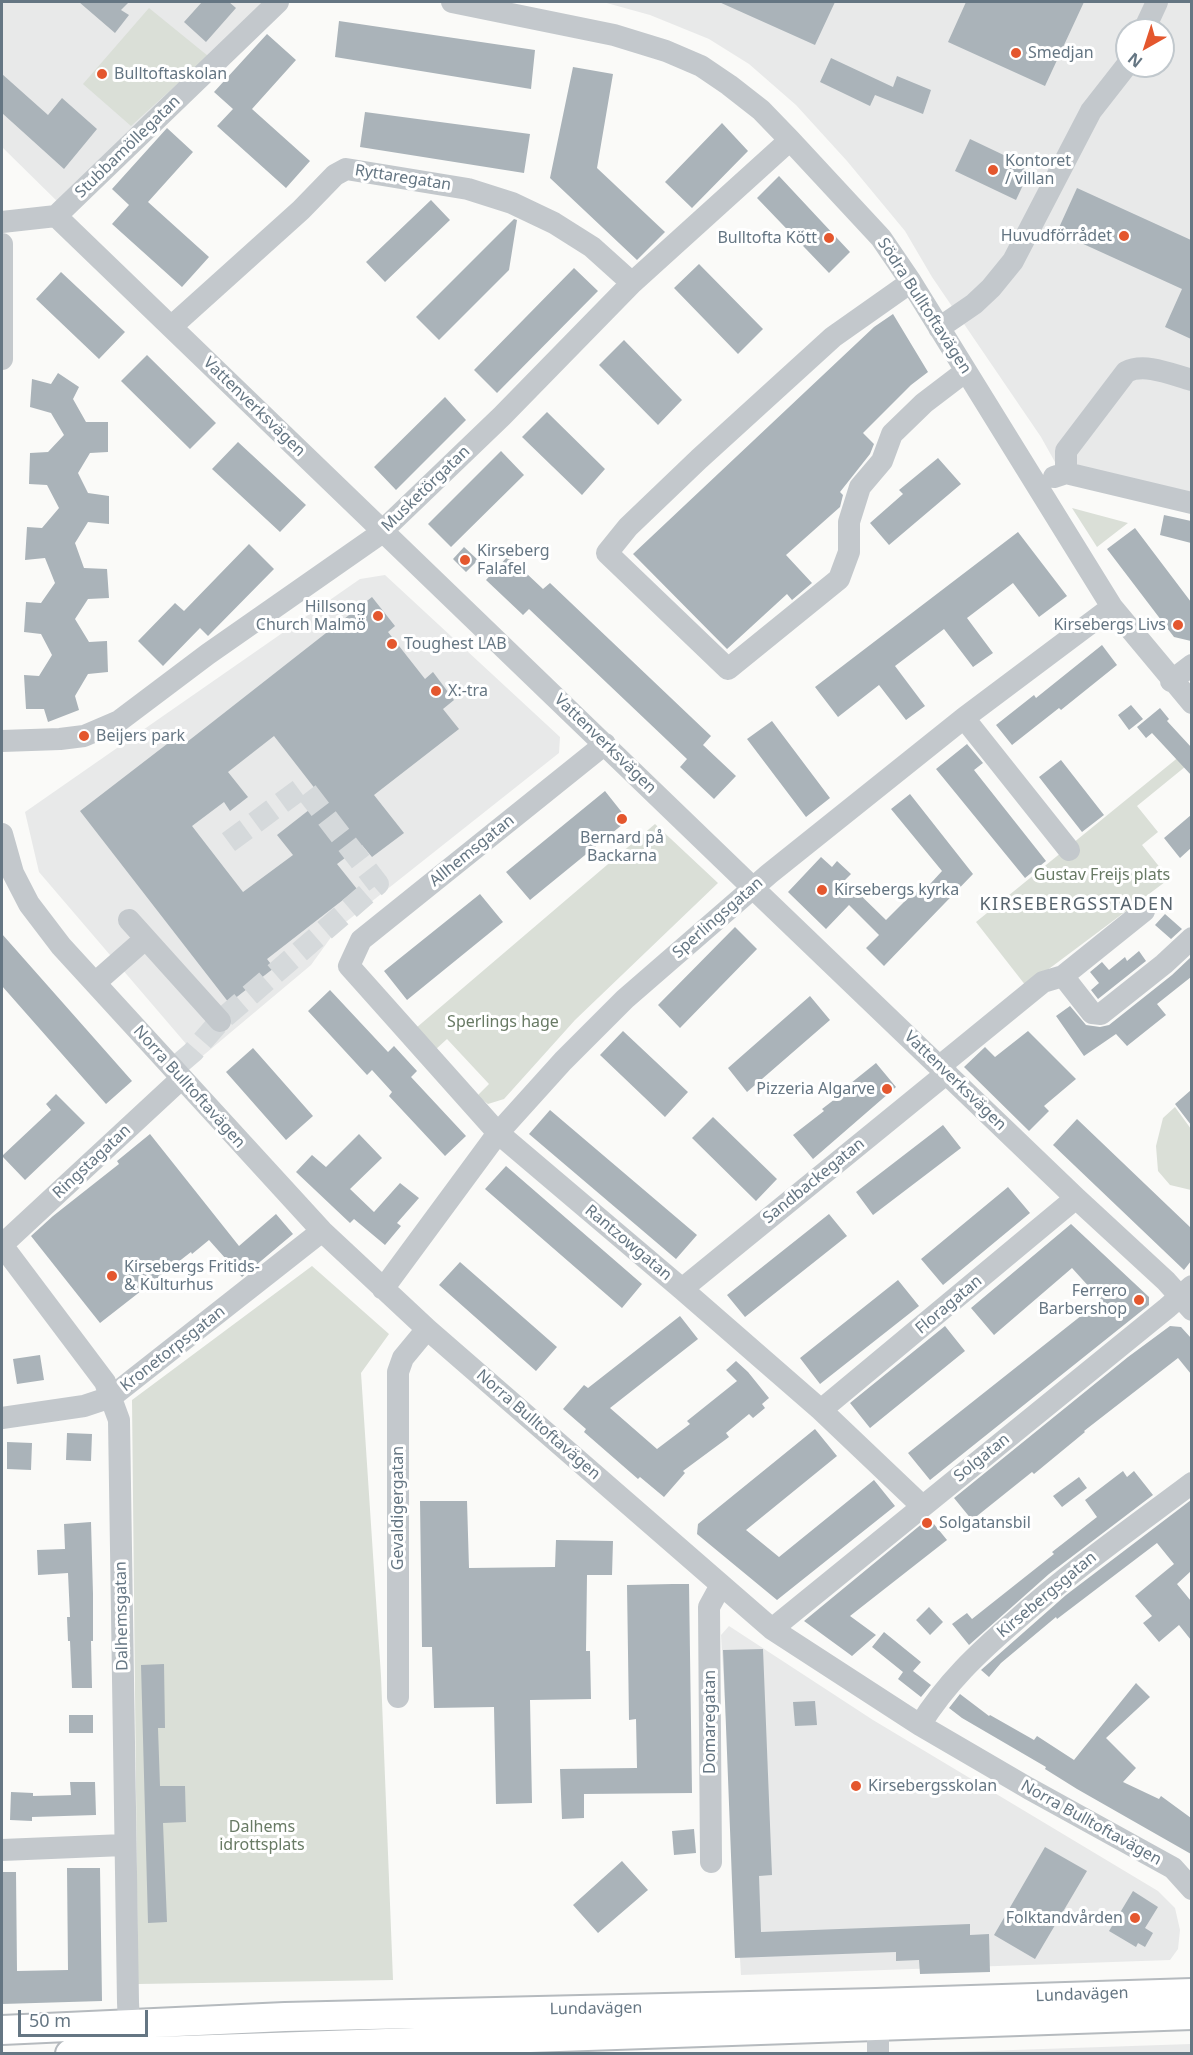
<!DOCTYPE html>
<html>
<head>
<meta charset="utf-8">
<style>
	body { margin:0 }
	#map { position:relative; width:1193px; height:2055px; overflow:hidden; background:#fafaf8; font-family:"Noto Sans",sans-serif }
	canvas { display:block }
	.frame { position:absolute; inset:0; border:3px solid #657683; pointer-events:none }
	.north { position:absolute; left:1115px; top:18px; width:60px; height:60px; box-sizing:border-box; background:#fff; border:2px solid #c1c8cd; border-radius:50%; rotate:219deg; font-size:16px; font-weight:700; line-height:24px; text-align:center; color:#657683 }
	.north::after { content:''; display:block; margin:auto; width:21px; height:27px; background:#e4572e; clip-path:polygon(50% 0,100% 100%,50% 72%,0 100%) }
	.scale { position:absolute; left:18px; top:2010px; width:130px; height:27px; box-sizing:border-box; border:3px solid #657683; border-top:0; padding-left:8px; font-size:18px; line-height:21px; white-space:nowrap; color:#657683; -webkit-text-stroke:4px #fff; paint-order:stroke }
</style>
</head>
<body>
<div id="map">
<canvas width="1193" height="2055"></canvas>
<div class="frame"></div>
<div class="north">N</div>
<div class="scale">50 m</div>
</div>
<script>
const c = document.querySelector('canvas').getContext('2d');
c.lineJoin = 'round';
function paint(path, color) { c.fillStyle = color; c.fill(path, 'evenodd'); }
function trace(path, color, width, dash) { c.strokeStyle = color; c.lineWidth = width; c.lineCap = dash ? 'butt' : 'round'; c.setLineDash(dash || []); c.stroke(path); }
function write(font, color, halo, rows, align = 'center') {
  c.font = font + ' "Noto Sans",sans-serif'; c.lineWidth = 6; c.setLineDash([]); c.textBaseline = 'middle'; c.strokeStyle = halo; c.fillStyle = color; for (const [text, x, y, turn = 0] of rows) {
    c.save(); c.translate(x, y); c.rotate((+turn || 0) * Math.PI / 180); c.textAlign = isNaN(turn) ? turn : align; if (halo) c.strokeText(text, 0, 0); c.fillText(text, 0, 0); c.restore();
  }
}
paint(new Path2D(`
	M2,2H278L63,207L2,147Z
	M603,2H1191V510L1065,480L1041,437L932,277L905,231L847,161L796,105L749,64L709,39L650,15ZM1127,30H1163V66H1127Z
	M385,575L560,737L559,753L337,929L311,965L199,1059L39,872L25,812L360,579Z
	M729,1626L873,1720L1158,1891L1175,1908L1180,1930L1178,1949L1170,1960L741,1975L721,1635Z
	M1191,2044V2054L924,2053Z`), '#e8e9e9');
paint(new Path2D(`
	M149,8L208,56L131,126L83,84Z
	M1072,508L1128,523L1097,547Z
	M1191,747V762L1137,806L1158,832L1142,845L1169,879L1026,986L976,922Z
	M655,824L718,883L575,1020L504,1099L488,1104L477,1096L489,1084L447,1039L435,1050L416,1028Z
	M1175,1107L1191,1129V1190L1170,1185L1158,1171L1156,1146L1163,1118Z
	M312,1266L389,1334L361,1373L381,1676L393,1980L138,1984L132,1400Z`), '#dadfd7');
paint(new Path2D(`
	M79,2H129L121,10L129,15L115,33Z
	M202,2H229L236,8L206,42L184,22Z
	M719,2H835L815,45Z
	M966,2H1084L1045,86L948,42Z
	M339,21L535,50L531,89L335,57Z
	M267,34L296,60L252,109L310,161L286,188L217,126L233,109L214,92Z
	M831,58L893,87L897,76L931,90L923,114L875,95L870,106L820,82Z
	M573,67L613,74L597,168L665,232L637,260L550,178Z
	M2,74L48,115L62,98L97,129L64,169L2,113Z
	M365,112L530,134L524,173L360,147Z
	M722,123L748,151L692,208L665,182Z
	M167,128L193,152L148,202L209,257L182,287L112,224L129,205L112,189Z
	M970,139L1031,168L1016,200L955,171Z
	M779,176L850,252L829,273L757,198Z
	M1077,188L1191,240V339L1165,327L1182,289L1057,232Z
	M431,200L450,220L385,282L366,262Z
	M514,219L517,220L509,270L439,340L416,317Z
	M699,264L763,329L738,354L674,288Z
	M574,268L598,291L497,393L474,370Z
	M61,272L125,332L99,359L36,299Z
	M893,314L928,372L911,385L863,433L874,444L870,454L840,492L843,495L840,507L786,555L812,583L792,600L787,594L727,649L633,554L874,327Z
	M624,340L682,400L658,425L599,365Z
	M147,355L216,423L190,449L121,381Z
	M58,373L79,387L73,399L86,422H108V452L90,453L78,473L88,493L109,496V524L88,522L75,543L84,568L107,569L109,598L88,599L75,619L89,642L107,641L108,672L88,674L75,696L79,710L48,722L44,709H26L24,675L39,676L52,655L41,634L24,632L26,602L41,603L55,583L45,558L25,560L27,527L42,528L59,508L47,485L29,484L30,453L48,452L64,435L51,413L30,407L32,379L51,384Z
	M445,397L466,420L396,490L374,467Z
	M547,412L605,469L582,495L522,437Z
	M238,442L306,505L280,532L212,469Z
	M501,451L524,475L451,547L428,524Z
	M938,458L961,484L889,545L870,523L903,494L899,490Z
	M1164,515L1191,521V543L1160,535Z
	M1135,528L1191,602V641L1174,637L1107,549Z
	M1018,532L1067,596L1039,617L1013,583L967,618L993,653L973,667L944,629L895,666L925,706L906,720L879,685L838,717L815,687Z
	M249,544L274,569L208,636L200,628L163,666L138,641L175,603L184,611Z
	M464,547L478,560L466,572L453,559Z
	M508,556L543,589L550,583L711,736L703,745L736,776L714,799L680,767L687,759L529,609L523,615L486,580Z
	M372,597L395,626L388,632L425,679L433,672L454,700L443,709L459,729L374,795L404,833L372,857L362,845L337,864L357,889L267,959L274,968L229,1003L80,811L180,734L187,742ZM274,736L323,799L277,835L293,855L243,892L192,826L224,802L230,811L248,797L228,772Z
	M1102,645L1117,665L1061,710L1059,708L1012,745L996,725L1034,695L1036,698Z
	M1131,705L1143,719L1129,730L1118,715Z
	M1160,708L1169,719L1167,721L1191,747V775L1152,733L1146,738L1137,727Z
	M772,721L830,798L806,817L747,739Z
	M967,744L983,763L974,770L1046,861L1025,878L936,769Z
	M1061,760L1104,815L1082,832L1039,777Z
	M605,791L628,820L530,900L506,872Z
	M910,794L973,874L884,966L866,948L879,935L849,905L826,929L788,892L821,857L832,867L837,861L851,874L845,880L886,920L915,891L920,895L942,871L891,809Z
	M1191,815V848L1180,858L1164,838Z
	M480,894L503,922L407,1000L384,971Z
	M1165,914L1182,929L1171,939L1155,925Z
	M735,927L757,949L680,1028L658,1005Z
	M2,934L132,1081L106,1104L2,986Z
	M1139,951L1146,961L1098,999L1091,990L1099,983L1090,972L1102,962L1109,970L1125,957L1127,961Z
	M1191,957V977L1157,1004L1166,1015L1127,1046L1116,1034L1084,1056L1056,1016L1070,1006L1086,1025L1100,1027L1109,1025L1172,975Z
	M330,990L388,1052L394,1046L417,1071L411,1077L466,1136L445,1156L389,1096L392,1092L372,1070L367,1075L308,1011Z
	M810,996L830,1020L747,1092L728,1068Z
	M623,1031L688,1092L665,1117L600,1055Z
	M1028,1031L1076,1079L1044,1106L1049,1111L1029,1131L964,1067L985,1047L995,1057Z
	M253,1048L313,1116L286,1140L226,1072Z
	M876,1063L896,1087L813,1159L793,1135L824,1111L822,1109L848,1089L846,1087Z
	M1191,1090V1125L1175,1104Z
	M56,1094L85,1123L25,1180L2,1156L51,1110L46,1104Z
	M550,1110L697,1235L676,1259L529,1134Z
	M713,1117L777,1179L756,1201L692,1138Z
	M1077,1119L1191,1228V1261L1184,1270L1053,1145Z
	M943,1125L961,1148L873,1215L856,1192Z
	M150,1134L239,1246L276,1214L293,1234L242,1277L209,1240L192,1254L191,1252L100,1323L31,1236L53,1216L119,1164L117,1161Z
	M359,1134L382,1158L350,1189L374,1212L400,1183L419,1198L397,1223L401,1226L385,1245L354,1219L350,1223L296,1172L312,1155L326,1167Z
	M506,1166L642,1284L622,1308L485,1189Z
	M1008,1187L1030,1213L943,1285L921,1259Z
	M829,1214L847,1236L745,1317L727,1295Z
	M1071,1224L1149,1297V1305L930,1480L908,1453L1101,1300L1072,1268L994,1335L971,1308Z
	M460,1262L557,1347L536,1371L439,1285Z
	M898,1280L919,1306L820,1384L800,1358Z
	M680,1316L698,1339L610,1408L657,1449L690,1424L687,1421L737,1381L726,1370L736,1361L748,1372L769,1398L762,1404L765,1408L753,1418L749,1414L726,1433L729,1437L683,1471L685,1473L664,1497L640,1477L638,1479L584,1432L586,1429L563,1409L584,1385L588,1388Z
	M945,1326L965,1351L870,1428L850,1403Z
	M1170,1326L1181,1327L1191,1338V1374L1178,1358L1084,1431L1085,1432L1034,1474L1032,1472L972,1520L954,1498L1128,1357Z
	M40,1355L44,1380L17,1384L13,1359Z
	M815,1429L837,1456L746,1530L779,1557L874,1480L895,1506L777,1600L697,1534L698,1524Z
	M67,1433L92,1434L91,1461L66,1460Z
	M7,1442L32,1443L31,1470L7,1469Z
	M1123,1471L1127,1477L1134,1471L1153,1495L1049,1574L969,1645L952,1624L967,1613L972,1619L1054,1554L1052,1552L1097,1517L1085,1500Z
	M1079,1477L1087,1488L1062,1507L1053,1496Z
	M1191,1500V1571L1177,1584L1191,1601V1640L1179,1625L1159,1642L1143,1623L1152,1616L1135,1596L1174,1564L1157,1543L1057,1619L1056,1617L1001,1663L989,1677L981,1670L1066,1595Z
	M420,1501H467L469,1568L555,1567L556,1540L613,1541L612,1575H587L586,1651H590L591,1699L530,1700L532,1803L496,1804L494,1707L434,1708L432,1647H422Z
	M929,1518L947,1540L850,1616L876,1635L852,1656L804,1621Z
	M91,1522L93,1594V1641H91L92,1688H72L70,1641H68L67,1617H70L68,1573L38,1575L37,1550L65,1549L64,1524Z
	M673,1584H689L692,1793L584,1794V1818L562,1819L560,1769L637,1768L636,1719L629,1720L627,1585Z
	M929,1607L943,1622L930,1635L916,1620Z
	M884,1632L921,1662L913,1671L931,1685L921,1697L898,1679L903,1672L872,1647Z
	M763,1649L772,1875L759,1876L761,1932L970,1924V1935L989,1934L990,1972L920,1974L919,1960L896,1961V1952L735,1958L723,1650Z
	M164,1664L165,1728H158L160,1786H185L186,1822L163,1823L167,1922L148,1923L141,1665Z
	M1136,1683L1150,1697L1106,1738L1136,1768L1123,1782L1159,1799L1161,1796L1191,1818V1854L1077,1789L1045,1769L1046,1767L962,1718L949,1708L960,1694L989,1716L990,1715L1034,1740L1037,1736L1074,1760Z
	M815,1701L817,1725L795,1726L793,1702Z
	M69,1715H93V1733H69Z
	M70,1782H95L96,1815L32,1817V1821L10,1820L11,1792L33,1793V1796L71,1795Z
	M694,1829L696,1853L674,1855L672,1831Z
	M1045,1847L1087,1871L1035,1959L994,1935Z
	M622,1861L648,1890L598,1933L573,1905Z
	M67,1868H100L102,2001L2,2004V1872H16L17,1971L68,1970Z
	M1133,1891L1158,1907L1145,1928L1153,1933L1145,1947L1138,1943L1136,1947L1109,1931Z`), '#aab3b9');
trace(new Path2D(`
	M179,1064L193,1052L220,1021L378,884L303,787L222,847`), '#d5d9db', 22, [22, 11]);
const major = new Path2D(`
	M2,2030L285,2017L876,2003L1192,1993
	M70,2054L1192,2015`);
trace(major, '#b5babe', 32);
trace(new Path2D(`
	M452,2L614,35L666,51L701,66L729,85L761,110L790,140L881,238L911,282L1112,607L1192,703
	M1144,30L1157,2
	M56,216L278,2
	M2,222L56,216L753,888L1076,1198L1166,1281L1192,1310
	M2,244V359
	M911,282L833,337L699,459L628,527L607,553L728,669L839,579L849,552V522L860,487L882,461L892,434L924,403L966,371
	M171,327L301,210L335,175L346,169L468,189L512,203L554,223L592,247L632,283
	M939,328L974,304L991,288L1013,261L1091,111L1127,65
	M1066,473V451L1126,372C1145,362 1173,375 1192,380
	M1054,477L1066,473L1192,503
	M1171,681L1192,665
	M964,718L1069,850
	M2,741L60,739L84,736L119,721L208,654L377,536L502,416L632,283L790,140
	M605,744L361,940L349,966L498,1133L682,1289L821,1410L922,1506
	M2,834L13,873L29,904L61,946L322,1231L427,1329L772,1629L920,1725L1028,1788L1173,1868L1192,1889
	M129,920L220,1021
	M1063,976L1092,1013L1101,1014L1164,964L1192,938
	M95,983L145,939
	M940,1066L1043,982L1063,976L1144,911
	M2,1245L105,1382L119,1420L128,2002L129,2024L138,2037
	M2,1245L182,1078
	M383,1289L498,1133L563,1061L625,999L769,874L964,718L1112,607
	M682,1289L947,1073
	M821,1410L1076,1198
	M2,1418L84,1406L111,1397L322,1231
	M772,1629L1167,1308L1192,1286
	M398,1697V1372L403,1358L427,1329
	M920,1725C946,1683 978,1653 1015,1621C1071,1571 1132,1528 1192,1483
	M2,1850L124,1845
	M711,1862L709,1607L721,1585
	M878,2054V2026`), '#c3c8cc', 22);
trace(major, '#fff', 28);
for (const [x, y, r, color] of [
	[1016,53,6,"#e4572e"],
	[102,74,6,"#e4572e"],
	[993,170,6,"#e4572e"],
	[1124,236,6,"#e4572e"],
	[829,238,6,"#e4572e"],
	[465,560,6,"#e4572e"],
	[378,616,6,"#e4572e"],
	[1178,625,6,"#e4572e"],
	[392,644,6,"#e4572e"],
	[436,691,6,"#e4572e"],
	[84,736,6,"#e4572e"],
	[622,819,6,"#e4572e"],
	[822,890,6,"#e4572e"],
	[887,1089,6,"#e4572e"],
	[112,1276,6,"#e4572e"],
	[1139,1300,6,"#e4572e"],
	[927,1523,6,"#e4572e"],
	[856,1786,6,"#e4572e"],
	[1135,1918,6,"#e4572e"]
]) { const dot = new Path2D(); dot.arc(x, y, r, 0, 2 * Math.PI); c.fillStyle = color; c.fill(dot); trace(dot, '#fff', 2); }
write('16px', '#657683', '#fff', [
	["Smedjan",1028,53],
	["Bulltoftaskolan",114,74],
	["Kontoret",1005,161],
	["/ villan",1005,179],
	["Huvudförrådet",1112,236,"right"],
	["Bulltofta Kött",817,238,"right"],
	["Kirseberg",477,551],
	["Falafel",477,569],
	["Hillsong",366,607,"right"],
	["Church Malmö",366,625,"right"],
	["Kirsebergs Livs",1166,625,"right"],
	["Toughest LAB",404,644],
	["X:-tra",448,691],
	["Beijers park",96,736],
	["Bernard på",622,838,"center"],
	["Backarna",622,856,"center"],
	["Kirsebergs kyrka",834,890],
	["Pizzeria Algarve",875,1089,"right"],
	["Kirsebergs Fritids-",124,1267],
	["& Kulturhus",124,1285],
	["Ferrero",1127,1291,"right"],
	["Barbershop",1127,1309,"right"],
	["Solgatansbil",939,1523],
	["Kirsebergsskolan",868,1786],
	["Folktandvården",1123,1918,"right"]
], 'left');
write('16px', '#657683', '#fff', [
	["Stubbamöllegatan",128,147,-44],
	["Ryttaregatan",403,178,9],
	["Södra Bulltoftavägen",924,306,57],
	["Vattenverksvägen",254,407,44],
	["Musketörgatan",426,489,-44],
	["Vattenverksvägen",605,744,44],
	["Allhemsgatan",472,851,-39],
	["Sperlingsgatan",718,918,-41],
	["Vattenverksvägen",955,1081,44],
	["Norra Bulltoftavägen",189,1087,48],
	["Ringstagatan",92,1162,-43],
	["Sandbackegatan",814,1181,-39],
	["Rantzowgatan",628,1243,40],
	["Floragatan",949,1305,-40],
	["Kronetorpsgatan",173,1349,-38],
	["Norra Bulltoftavägen",538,1425,41],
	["Solgatan",982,1458,-39],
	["Gevaldigergatan",398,1508,-90],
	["Kirsebergsgatan",1047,1595,-40],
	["Dalhemsgatan",122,1616,-91],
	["Domaregatan",710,1722,-90],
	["Norra Bulltoftavägen",1091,1823,29],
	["Lundavägen",1082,1995,-2],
	["Lundavägen",596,2009,-1]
]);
write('16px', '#687a64', '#fff', [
	["Gustav Freijs plats",1102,875],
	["Sperlings hage",503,1022],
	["Dalhems",262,1827],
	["idrottsplats",262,1845]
]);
c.letterSpacing = '1.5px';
write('18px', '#57646e', '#fff', [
	["KIRSEBERGSSTADEN",1077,905]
]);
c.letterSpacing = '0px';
</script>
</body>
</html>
